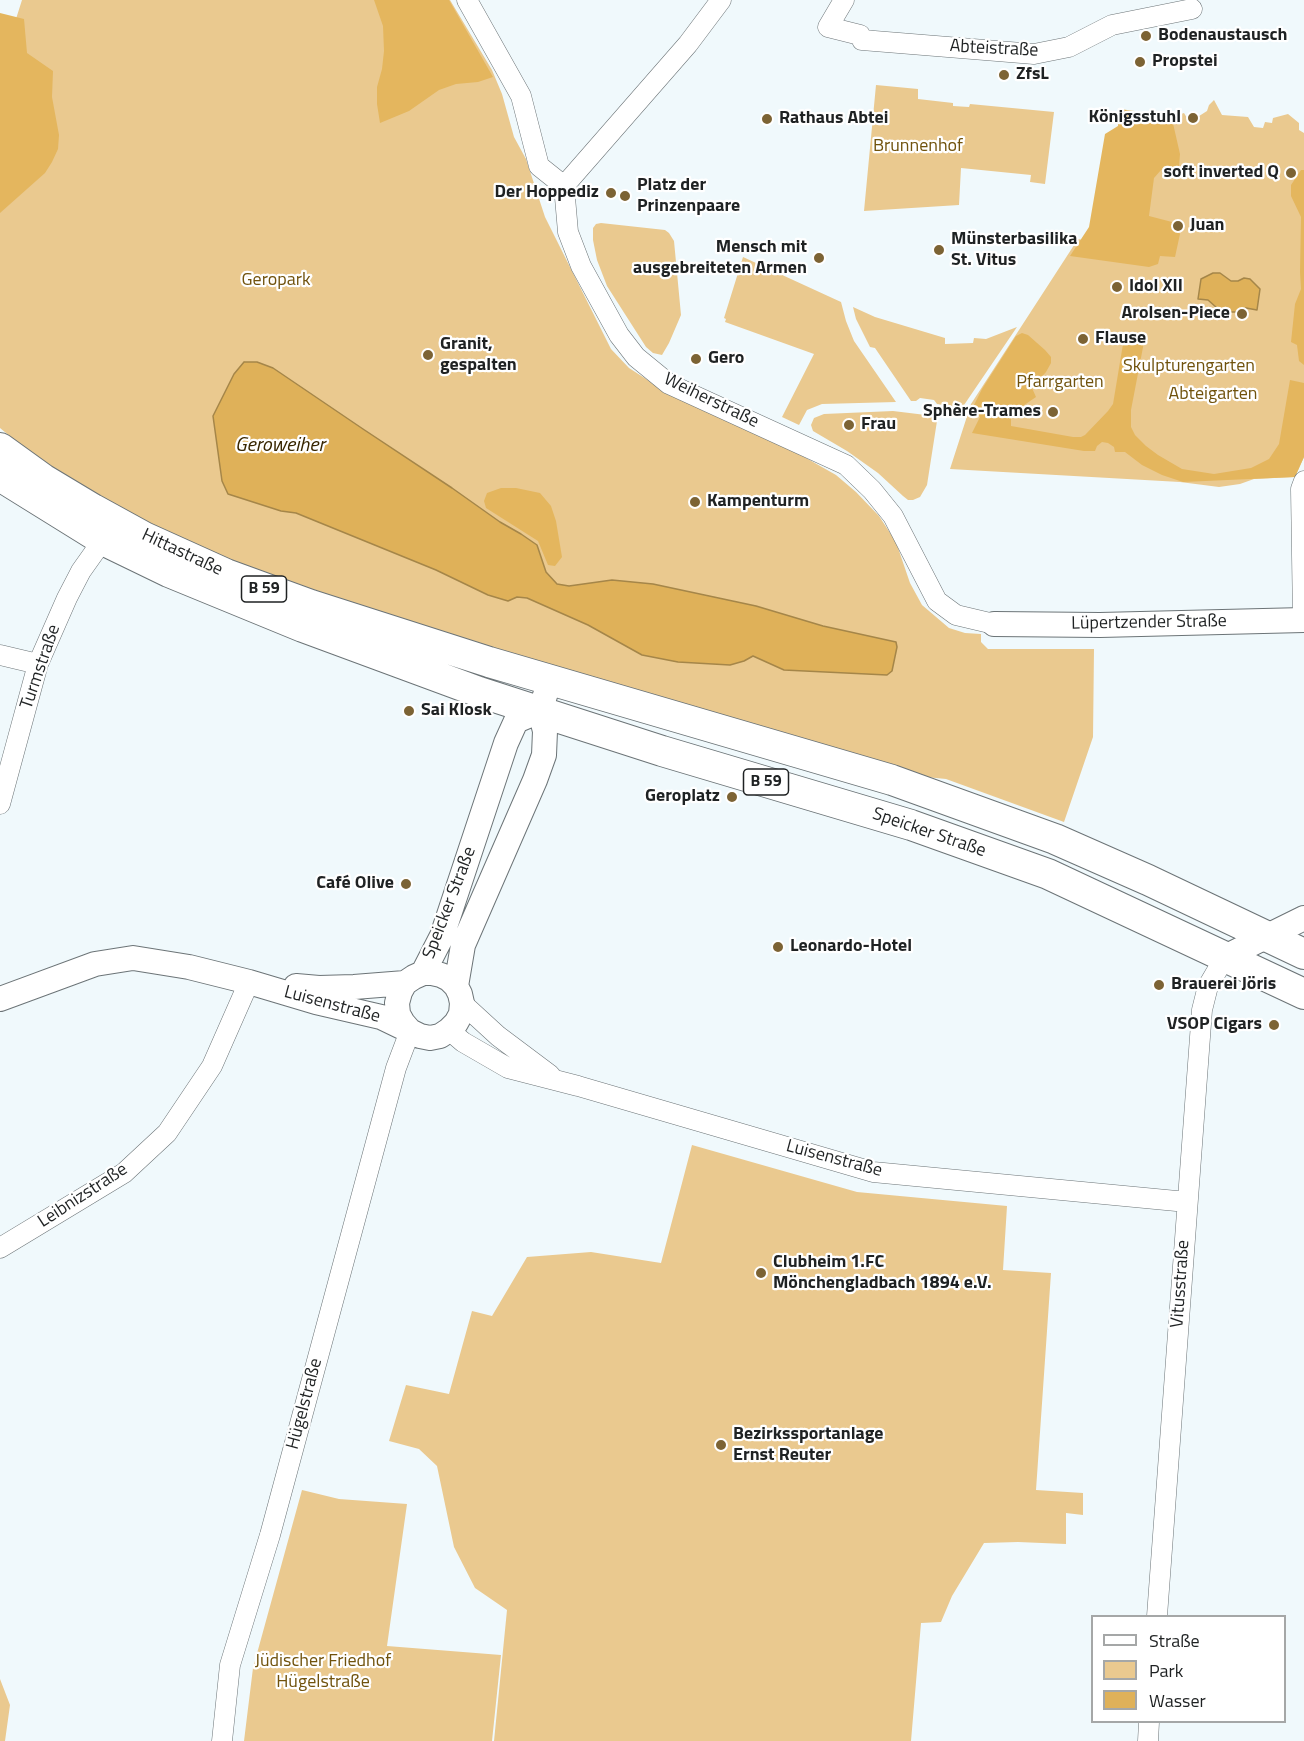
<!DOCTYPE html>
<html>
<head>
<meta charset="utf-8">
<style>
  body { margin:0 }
  #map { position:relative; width:1304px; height:1741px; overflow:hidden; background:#f0f9fc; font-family:"Titillium Web",sans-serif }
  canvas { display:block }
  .legend { position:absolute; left:1091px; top:1615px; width:195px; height:108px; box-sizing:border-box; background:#fff; border:2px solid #a5a7a7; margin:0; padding:8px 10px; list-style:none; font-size:18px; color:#1f2223 }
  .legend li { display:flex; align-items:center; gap:12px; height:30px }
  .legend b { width:30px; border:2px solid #a5a7a7 }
</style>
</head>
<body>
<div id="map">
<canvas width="1304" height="1741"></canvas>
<ul class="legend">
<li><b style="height:8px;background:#fff"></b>Straße</li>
<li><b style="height:16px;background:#eac98f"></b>Park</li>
<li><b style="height:16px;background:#dfb159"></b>Wasser</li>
</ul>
</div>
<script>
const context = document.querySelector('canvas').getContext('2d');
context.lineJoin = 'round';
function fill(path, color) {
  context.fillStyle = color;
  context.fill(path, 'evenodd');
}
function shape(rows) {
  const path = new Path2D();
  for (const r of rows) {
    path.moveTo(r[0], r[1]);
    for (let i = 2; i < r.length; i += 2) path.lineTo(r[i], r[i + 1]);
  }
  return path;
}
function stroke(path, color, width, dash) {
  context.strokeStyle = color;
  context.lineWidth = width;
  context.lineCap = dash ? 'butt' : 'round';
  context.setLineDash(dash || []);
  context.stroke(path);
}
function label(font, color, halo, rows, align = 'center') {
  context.font = font + ' "Titillium Web",sans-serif';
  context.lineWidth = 4.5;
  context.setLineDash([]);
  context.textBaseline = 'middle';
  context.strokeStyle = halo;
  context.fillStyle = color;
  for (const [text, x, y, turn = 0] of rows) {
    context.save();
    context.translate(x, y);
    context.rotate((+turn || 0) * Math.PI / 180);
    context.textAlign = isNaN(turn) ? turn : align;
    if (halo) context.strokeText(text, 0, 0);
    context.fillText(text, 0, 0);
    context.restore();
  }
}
const green = shape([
  [22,0,450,0,492,70,502,94,514,137,526,159,545,217,611,349,629,368,657,386,799,454,836,475,856,492,879,516,896,542,910,583,922,605,949,628,965,633,981,634,981,642,988,649,1094,649,1093,737,1064,822,946,779,916,776,369,611,187,544,52,471,0,428,0,194,15,22],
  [876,85,918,89,918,99,953,103,953,106,969,107,970,104,1054,112,1045,184,1030,182,1031,175,961,168,959,205,864,211],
  [1214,100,1222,115,1248,117,1254,127,1263,128,1265,122,1272,123,1273,118,1288,114,1299,123,1299,130,1304,133,1304,457,1295,477,1254,479,1240,484,1219,487,1180,482,950,469,971,404,1078,239,1087,241,1145,228,1163,120,1184,113,1187,118,1196,118,1207,111,1209,105],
  [601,223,665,230,669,233,674,241,681,315,669,343,662,355,653,353,646,347,607,286,597,260,593,240,593,228,596,224],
  [743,257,841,302,846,321,854,341,896,402,822,404,807,410,799,425,782,417,814,354,725,322,726,319,724,318],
  [853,307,875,317,945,338,945,344,973,343,974,338,986,339,1017,327,962,408,937,404,934,400,920,398,916,401,911,401,875,348,870,347,856,319],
  [893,411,934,416,937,421,927,485,920,497,913,500,908,500,903,496,878,473,847,451,813,431,811,425,814,418,824,414],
  [692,1145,857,1192,1007,1206,1003,1270,1051,1273,1036,1490,1083,1493,1083,1515,1066,1513,1066,1544,1018,1542,984,1543,952,1596,941,1622,921,1623,911,1741,494,1741,507,1610,475,1588,454,1547,437,1466,419,1449,389,1441,406,1385,449,1394,472,1311,492,1316,527,1257,591,1252,661,1263],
  [302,1490,339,1499,407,1504,387,1646,501,1655,492,1741,244,1741,253,1668],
  [0,1679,10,1705,5,1741,0,1741]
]);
const forest = shape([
  [374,0,449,0,493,77,478,82,456,84,439,90,409,111,380,123,377,104,377,87,382,69,384,51,383,26],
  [0,13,24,19,27,53,53,71,52,97,59,135,58,149,52,162,45,173,0,213],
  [1120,109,1163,115,1172,119,1180,154,1179,167,1170,167,1161,170,1154,178,1149,216,1172,222,1180,234,1175,257,1160,256,1158,264,1149,267,1070,256,1089,227,1105,134,1118,126],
  [1301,170,1304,170,1304,365,1299,361,1297,345,1291,342,1295,304,1301,289,1300,272,1301,217,1291,196,1291,185],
  [1022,333,1028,335,1045,350,1051,357,1051,363,1046,372,1032,388,1036,397,1011,414,1011,426,1073,437,1081,437,1085,435,1108,411,1113,404,1124,338,1133,338,1144,342,1131,410,1131,427,1135,435,1146,446,1158,455,1182,469,1214,474,1251,468,1269,459,1279,444,1290,380,1304,383,1304,457,1295,477,1183,482,1162,475,1142,465,1125,452,1115,452,1114,447,1108,443,1102,442,1097,446,1095,451,1084,451,972,433,980,417,973,412,974,405,982,389,1016,336],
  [501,488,516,488,540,493,551,506,556,521,562,557,555,566,548,565,538,541,486,508,484,501,487,493]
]);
const water = shape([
  [1213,273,1220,273,1231,281,1238,281,1244,278,1250,279,1260,289,1257,310,1246,308,1235,312,1226,312,1217,308,1208,300,1198,299,1201,279,1213,273],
  [244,362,257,362,273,368,363,429,452,488,500,522,521,534,537,545,546,572,557,584,569,586,612,580,653,584,756,606,823,626,896,642,897,647,892,671,887,675,784,670,753,656,744,661,730,665,678,662,642,655,588,625,527,598,517,597,508,601,488,595,436,570,296,513,281,511,228,494,222,481,213,416,234,374,244,362]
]);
const minor = shape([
  [467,0,521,96,539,166,564,186],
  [721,0,688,44,564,186,568,232,581,266,619,335,636,357,669,384,846,465,872,490,893,516,937,601,956,615,994,624],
  [844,0,828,27,860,35,862,40,1034,54,1069,47,1112,25,1192,9],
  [1303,620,1301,489,1304,481],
  [0,655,38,664],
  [0,804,38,664,67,598,81,571,103,540],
  [462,1003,498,1036,550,1075],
  [449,1030,463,1042,508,1068,578,1086,873,1172,1187,1202],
  [0,1248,124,1173,167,1133,212,1066,249,982],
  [1157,1616,1202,1010,1208,986,1225,957],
  [222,1741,230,1665,270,1535,396,1068,410,1031],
  [1148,1741,1149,1722]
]);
const tertiary = shape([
  [994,624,1100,625,1304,620],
  [1225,957,1304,918],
  [423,973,442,936,506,743,516,721,540,711],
  [296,986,319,988,354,987,405,983],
  [456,986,463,945,535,780,544,755,545,731,540,711,550,680],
  [0,999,95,964,133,958,189,967,249,982,316,1002,381,1017,410,1031,420,1036,430,1038,440,1036,449,1030,456,1023,461,1014,462,1003,460,994,456,986,449,979,441,975,432,973,423,973,414,977,405,983,400,992,397,1003,398,1014,403,1023,410,1031]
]);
const primary = shape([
  [0,448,43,479,93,509,144,537,226,574,311,605,489,662,892,780,1055,839,1148,880,1304,954],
  [0,476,103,540,169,572,303,627,479,692,662,751,911,825,1048,874,1304,994]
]);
const markers = [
  [1146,36,6,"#7c6334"],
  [1140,62,6,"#7c6334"],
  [1004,75,6,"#7c6334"],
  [1193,118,6,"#7c6334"],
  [767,119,6,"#7c6334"],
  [1291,173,6,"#7c6334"],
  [611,193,6,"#7c6334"],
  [625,196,6,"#7c6334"],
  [1178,226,6,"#7c6334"],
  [939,250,6,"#7c6334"],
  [819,258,6,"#7c6334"],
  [1117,287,6,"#7c6334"],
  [1242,314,6,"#7c6334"],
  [1083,339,6,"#7c6334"],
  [428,355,6,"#7c6334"],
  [696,359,6,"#7c6334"],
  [1053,412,6,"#7c6334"],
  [849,425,6,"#7c6334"],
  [695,502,6,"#7c6334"],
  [409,711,6,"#7c6334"],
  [732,797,6,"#7c6334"],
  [406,884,6,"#7c6334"],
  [778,947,6,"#7c6334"],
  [1159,985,6,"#7c6334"],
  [1274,1025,6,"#7c6334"],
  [761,1273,6,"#7c6334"],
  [721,1445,6,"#7c6334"]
];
const shields = [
  [264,589,45],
  [766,782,45]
];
const shieldNames = [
  ["B 59",264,589],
  ["B 59",766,782]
];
const poiNames = [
  ["Bodenaustausch",1158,36],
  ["Propstei",1152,62],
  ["ZfsL",1016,75],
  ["Königsstuhl",1181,118,"right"],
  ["Rathaus Abtei",779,119],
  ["soft inverted Q",1279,173,"right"],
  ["Platz der",637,186],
  ["Prinzenpaare",637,207],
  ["Der Hoppediz",599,193,"right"],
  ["Juan",1190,226],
  ["Münsterbasilika",951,240],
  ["St. Vitus",951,261],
  ["Mensch mit",807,248,"right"],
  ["ausgebreiteten Armen",807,269,"right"],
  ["Idol XII",1129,287],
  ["Arolsen-Piece",1230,314,"right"],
  ["Flause",1095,339],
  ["Granit,",440,345],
  ["gespalten",440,366],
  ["Gero",708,359],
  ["Sphère-Trames",1041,412,"right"],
  ["Frau",861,425],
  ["Kampenturm",707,502],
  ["Sai KIosk",421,711],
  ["Geroplatz",720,797,"right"],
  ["Café Olive",394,884,"right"],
  ["Leonardo-Hotel",790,947],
  ["Brauerei Jöris",1171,985],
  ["VSOP Cigars",1262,1025,"right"],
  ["Clubheim 1.FC",773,1263],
  ["Mönchengladbach 1894 e.V.",773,1284],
  ["Bezirkssportanlage",733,1435],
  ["Ernst Reuter",733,1456]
];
const streetNames = [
  ["Abteistraße",994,49,3],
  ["Weiherstraße",711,401,26],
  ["Hittastraße",182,553,25],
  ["Lüpertzender Straße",1149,623,-1],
  ["Turmstraße",41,667,-71],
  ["Speicker Straße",929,833,19],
  ["Speicker Straße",450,903,-69],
  ["Luisenstraße",332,1005,15],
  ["Luisenstraße",834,1159,15],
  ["Leibnizstraße",83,1196,-33],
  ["Vitusstraße",1181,1284,-86],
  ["Hügelstraße",305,1404,-75]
];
const parkNames = [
  ["Brunnenhof",918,147],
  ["Geropark",276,281],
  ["Skulpturengarten",1189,367],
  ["Pfarrgarten",1060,383],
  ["Abteigarten",1213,395],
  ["Jüdischer Friedhof",323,1662],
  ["Hügelstraße",323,1683]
];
const waterNames = [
  ["Geroweiher",280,446]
];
fill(green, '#eac98f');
fill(forest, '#e4b65e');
fill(water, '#dfb159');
stroke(water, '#a58649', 1.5);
stroke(minor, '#6c7477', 21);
stroke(tertiary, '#6c7477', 26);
stroke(primary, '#6c7477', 32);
stroke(minor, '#fff', 20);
stroke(tertiary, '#fff', 24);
stroke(primary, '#fff', 30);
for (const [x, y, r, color] of markers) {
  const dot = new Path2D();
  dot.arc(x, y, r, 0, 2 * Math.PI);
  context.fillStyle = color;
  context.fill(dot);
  stroke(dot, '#fff', 2);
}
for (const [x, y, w] of shields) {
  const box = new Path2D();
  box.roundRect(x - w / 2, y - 13, w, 26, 4.5);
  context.fillStyle = '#fff';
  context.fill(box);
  stroke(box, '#1f2223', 1.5);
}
label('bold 16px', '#1f2223', null, shieldNames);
label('bold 18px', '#1f2223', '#fff', poiNames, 'left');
label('18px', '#1f2223', '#fff', streetNames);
label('18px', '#70520c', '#fff', parkNames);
label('italic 20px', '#382600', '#fff', waterNames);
</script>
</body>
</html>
